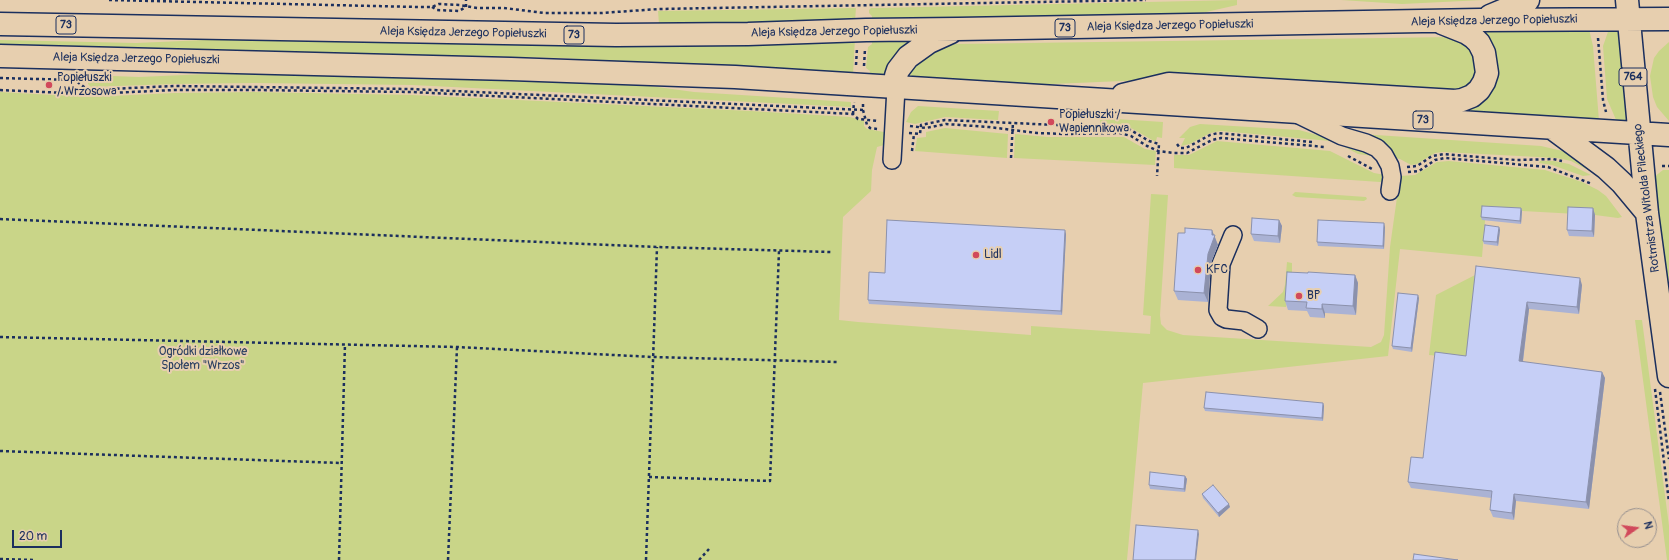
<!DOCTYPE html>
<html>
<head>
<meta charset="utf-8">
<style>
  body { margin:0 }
  #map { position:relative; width:1669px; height:560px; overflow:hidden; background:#e7cfaf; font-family:Pangolin,sans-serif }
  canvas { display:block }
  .north { position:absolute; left:1617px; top:508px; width:40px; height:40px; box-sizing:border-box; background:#e7cfaf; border:1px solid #958f8f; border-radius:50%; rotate:76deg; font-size:11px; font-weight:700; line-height:16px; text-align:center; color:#1b2f5e }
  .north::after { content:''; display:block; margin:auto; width:14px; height:18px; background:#d1495b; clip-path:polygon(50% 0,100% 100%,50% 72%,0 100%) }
  .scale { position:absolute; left:12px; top:530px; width:50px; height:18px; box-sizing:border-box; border:2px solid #1b2f5e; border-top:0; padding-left:5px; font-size:12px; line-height:14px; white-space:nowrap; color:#1b2f5e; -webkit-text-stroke:3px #e7cfaf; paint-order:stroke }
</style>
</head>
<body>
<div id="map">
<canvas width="1669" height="560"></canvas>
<div class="north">N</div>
<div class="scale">20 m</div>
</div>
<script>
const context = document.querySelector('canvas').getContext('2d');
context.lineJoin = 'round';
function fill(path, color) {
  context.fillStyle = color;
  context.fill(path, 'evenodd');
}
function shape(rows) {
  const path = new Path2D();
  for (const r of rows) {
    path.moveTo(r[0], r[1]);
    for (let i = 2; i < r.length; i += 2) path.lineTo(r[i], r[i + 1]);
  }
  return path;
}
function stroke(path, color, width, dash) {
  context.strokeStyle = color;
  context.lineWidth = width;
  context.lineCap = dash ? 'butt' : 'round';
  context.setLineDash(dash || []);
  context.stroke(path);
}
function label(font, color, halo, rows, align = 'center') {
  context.font = font + ' Pangolin,sans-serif';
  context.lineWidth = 4;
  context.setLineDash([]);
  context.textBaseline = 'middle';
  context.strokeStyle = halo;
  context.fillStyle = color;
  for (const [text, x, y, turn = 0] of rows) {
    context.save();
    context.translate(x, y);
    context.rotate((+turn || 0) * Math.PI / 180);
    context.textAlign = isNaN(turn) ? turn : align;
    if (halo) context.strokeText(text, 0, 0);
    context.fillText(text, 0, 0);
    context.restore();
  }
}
const green = shape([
  [1237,0,1237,5,1193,15,872,21,872,16,869,13,869,10,871,8,877,8],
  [1341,0,1483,0,1402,4],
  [856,8,855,21,659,24,658,11],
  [1589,29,1593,46,1599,121,1167,91,1478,101,1476,30],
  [1609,29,1618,29,1620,31,1627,120,1625,122,1617,122,1607,99,1603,46],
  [1453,37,1468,43,1479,68,1467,91,1168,79,1007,86,905,78,907,69,943,46,954,44],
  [855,38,853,75,562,58,0,46,0,40,136,43,228,39,562,45,829,41],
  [872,38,915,38,888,77,869,76,870,71,866,68,868,47,872,44],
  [1669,42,1669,121,1657,107,1653,97,1650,76,1654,58,1659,51],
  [252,72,628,83,694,92,851,102,851,107,412,85,254,83,174,84,91,87,88,84,88,75,139,77],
  [0,92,89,97,174,93,254,92,412,95,751,111,850,117,864,121,864,126,867,129,884,132,884,145,877,147,872,170,871,191,843,217,839,320,858,322,1031,335,1031,326,1150,334,1151,316,1143,315,1151,194,1168,195,1160,315,1161,324,1167,330,1183,335,1371,347,1381,342,1384,335,1390,247,1400,176,1415,175,1437,162,1449,161,1545,170,1582,182,1598,190,1606,196,1622,217,1618,218,1595,215,1486,209,1482,257,1400,249,1388,356,1143,383,1127,560,0,560],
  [918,106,999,111,998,120,945,117,915,124,906,122,911,112],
  [1100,118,1163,122,1162,138,1157,137,1156,141,1154,141,1131,128,1121,126,1108,127,1100,124],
  [1200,124,1299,130,1361,147,1373,156,1358,154,1341,145,1330,141,1221,131,1210,133,1190,144,1181,146,1185,138,1179,138,1190,127],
  [945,128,1008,134,1007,158,915,151,917,138,926,137,926,132],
  [1015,134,1048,137,1124,137,1145,149,1156,151,1155,165,1014,158],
  [1361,134,1541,146,1567,152,1597,167,1592,172,1571,161,1557,158,1443,152,1435,153,1417,164,1411,165,1400,159,1395,158],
  [1217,141,1330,151,1374,173,1385,175,1384,181,1380,182,1174,168,1174,155,1189,155],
  [1540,161,1554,161,1569,164,1591,175,1583,176,1552,165,1539,163],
  [1663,170,1669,170,1669,294,1654,177],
  [1295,192,1366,197,1367,199,1364,201,1296,197,1292,195],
  [1287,262,1292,263,1292,279,1288,279,1286,307,1268,306,1283,292,1285,285],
  [1479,273,1469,359,1429,355,1436,295],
  [1635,320,1642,320,1669,526,1669,560,1667,560]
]);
const path = shape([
  [109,0,418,7,432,7,439,4,460,5,477,8,504,8,544,13,601,13,659,9,1146,0],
  [432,7,437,10,459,11,466,7,466,0],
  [1598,38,1603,100,1606,112],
  [856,65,857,48],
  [864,66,865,49],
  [0,78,75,80,88,90,174,86,411,89,863,110],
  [0,90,89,94,174,90,254,90,412,92,853,114,858,119,879,121],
  [863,104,863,110,867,125,870,128,877,129],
  [853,114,854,102],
  [910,126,926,128,946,124,989,127,1037,133,1064,134,1120,133,1131,136,1147,146,1158,151,1174,153,1187,153,1212,140,1221,138,1325,147],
  [909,133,920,134,921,125,945,120,1080,126,1102,129,1129,129,1149,141,1159,144,1157,176],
  [1177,144,1180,148,1186,148,1210,135,1218,133,1312,142],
  [912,151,914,134],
  [1348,156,1374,170],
  [1011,158,1013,122],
  [1662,166,1669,166],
  [1407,167,1417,166,1432,156,1444,154,1516,160,1553,159,1562,161],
  [1408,172,1419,171,1435,160,1445,158,1548,167,1592,184],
  [0,219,657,247,831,252],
  [0,337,457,347,653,357,837,362],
  [1655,389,1669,502],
  [1660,392,1669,459],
  [0,451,341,463],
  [649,477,770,481,779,251],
  [0,559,35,560],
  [339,560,345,344],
  [448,560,457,347],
  [646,560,657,247],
  [699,560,709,549]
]);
const minor = shape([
  [1297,114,1342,136,1366,143,1377,148,1384,155,1390,166,1392,177,1390,191],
  [892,160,896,88],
  [1233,235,1221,264,1218,310,1222,317,1226,319,1244,321,1258,329]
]);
const major = shape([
  [1627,0,1647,213,1669,376],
  [1490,16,1528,0],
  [0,24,616,35,748,34,866,30,958,29,1480,20,1669,19],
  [0,56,511,69,735,77,1669,135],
  [896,88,896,76,898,70,908,57,929,42,951,32],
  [1123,95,1169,84,1455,101,1462,100,1472,96,1479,90,1484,82,1487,73,1484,53,1479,43,1473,37,1467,33,1442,23],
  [1552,128,1606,168,1622,183,1647,213]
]);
const wall = shape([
  [1521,208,1522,211,1521,224,1482,220,1481,217],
  [1593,208,1595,215,1594,237,1569,236,1567,230],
  [1279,220,1282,226,1280,243,1254,241,1251,234],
  [1385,227,1384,249,1318,246,1317,242],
  [1499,227,1500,230,1498,246,1484,244,1483,241],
  [1066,234,1062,315,869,304,868,300,885,273],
  [1214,235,1218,245,1211,263,1208,302,1178,300,1174,291],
  [1476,266,1582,285,1579,314,1529,309,1523,362,1602,372,1605,378,1589,509,1516,501,1514,520,1493,517,1490,510,1491,498,1411,488,1408,482,1423,458,1466,356],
  [1308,273,1355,275,1358,283,1356,315,1325,313,1325,318,1310,317,1307,311,1288,310,1285,301],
  [1419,298,1412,352,1393,349,1392,346],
  [1323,403,1324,406,1323,421,1205,411,1204,408],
  [1185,476,1187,479,1185,492,1150,489,1149,485],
  [1202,494,1230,507,1219,517,1203,498]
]);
const shadedWall = shape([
  [1521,208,1522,211,1521,224,1520,221],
  [1593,208,1595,215,1594,237,1592,231],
  [1279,220,1282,226,1280,243,1278,236],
  [1384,223,1385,227,1384,249,1383,246],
  [1499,227,1500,230,1498,246,1497,242],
  [1065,230,1066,234,1062,315,1061,311],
  [1212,230,1218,245,1211,263,1208,302,1204,293,1208,254,1212,235],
  [1355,275,1358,283,1356,315,1353,306],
  [1580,278,1582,285,1579,314,1577,307],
  [1418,295,1419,298,1412,352,1411,348],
  [1527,302,1529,309,1522,368,1519,361],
  [1322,304,1325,313,1325,318,1322,309],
  [1602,372,1605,378,1589,509,1586,502],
  [1323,403,1324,406,1323,421,1322,418],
  [1185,476,1187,479,1185,492,1184,489],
  [1514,494,1516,501,1514,520,1512,513],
  [1229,504,1230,507,1219,517,1218,513],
  [1198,530,1199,534,1196,560,1195,560]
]);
const building = shape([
  [1482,206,1521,208,1520,221,1481,217,1482,206],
  [1568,207,1593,208,1592,231,1567,230,1568,207],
  [1252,218,1279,220,1278,236,1251,234,1252,218],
  [887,220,1065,230,1061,311,868,300,869,272,885,273,887,220],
  [1318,220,1384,223,1383,246,1317,242,1318,220],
  [1485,225,1499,227,1497,242,1483,241,1485,225],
  [1185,228,1212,230,1212,235,1215,235,1208,254,1204,293,1174,291,1178,233,1185,233,1185,228],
  [1476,266,1580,278,1577,307,1527,302,1519,361,1602,372,1586,502,1514,494,1512,513,1490,510,1492,491,1408,482,1411,457,1423,458,1435,352,1466,356,1476,266],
  [1287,272,1308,273,1308,272,1355,275,1353,306,1322,304,1322,309,1306,308,1307,302,1285,301,1287,272],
  [1398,293,1418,295,1411,348,1392,346,1398,293],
  [1206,392,1323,403,1322,418,1204,408,1206,392],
  [1150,472,1185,476,1184,489,1149,485,1150,472],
  [1213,485,1229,504,1218,513,1202,494,1213,485],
  [1136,525,1198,530,1195,560,1133,560,1136,525],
  [1414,554,1458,560,1413,560,1414,554]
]);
const markers = [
  [49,85,4,"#d1495b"],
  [1051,122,4,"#d1495b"],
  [976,255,4,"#d1495b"],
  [1198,270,4,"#d1495b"],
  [1299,296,4,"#d1495b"]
];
const shields = [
  [66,25,20],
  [1065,28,20],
  [574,35,20],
  [1633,77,28],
  [1423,120,20]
];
const shieldNames = [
  ["73",66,25],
  ["73",1065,28],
  ["73",574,35],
  ["764",1633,77],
  ["73",1423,120]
];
const streetNames = [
  ["Aleja Księdza Jerzego Popiełuszki",1494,21,-1],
  ["Aleja Księdza Jerzego Popiełuszki",1170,26,-1],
  ["Aleja Księdza Jerzego Popiełuszki",834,32,-1],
  ["Aleja Księdza Jerzego Popiełuszki",463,33,1],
  ["Aleja Księdza Jerzego Popiełuszki",136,59,1],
  ["Rotmistrza Witolda Pileckiego",1647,198,-97]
];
const poiNames = [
  ["Popiełuszki",57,78],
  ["/ Wrzosowa",57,92],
  ["Popiełuszki /",1059,115],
  ["Wapiennikowa",1059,129],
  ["Lidl",984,255],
  ["KFC",1206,270],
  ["BP",1307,296]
];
const parkNames = [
  ["Ogródki działkowe",203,352],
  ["Społem \"Wrzos\"",203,366]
];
fill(green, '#c9d588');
stroke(minor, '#1b2f5e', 20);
stroke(major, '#1b2f5e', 25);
stroke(path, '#1b2f5e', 2.5, [3, 3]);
stroke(minor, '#e7cfaf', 17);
stroke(major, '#e7cfaf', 22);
fill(wall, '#aab2d4');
fill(shadedWall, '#8b91ac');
fill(building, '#c6cff6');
stroke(building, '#8b91ac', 1);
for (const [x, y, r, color] of markers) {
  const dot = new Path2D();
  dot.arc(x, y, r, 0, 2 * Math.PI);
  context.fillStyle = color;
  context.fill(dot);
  stroke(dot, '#e7cfaf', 1.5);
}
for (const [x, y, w] of shields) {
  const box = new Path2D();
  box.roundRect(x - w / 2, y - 9, w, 18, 3);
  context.fillStyle = '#e7cfaf';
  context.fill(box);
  stroke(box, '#1b2f5e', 1);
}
label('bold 11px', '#1b2f5e', null, shieldNames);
label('12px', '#1b2f5e', '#e7cfaf', streetNames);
label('12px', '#1b2f5e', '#e7cfaf', poiNames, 'left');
label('12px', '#2c4062', '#e7cfaf', parkNames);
</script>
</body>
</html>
